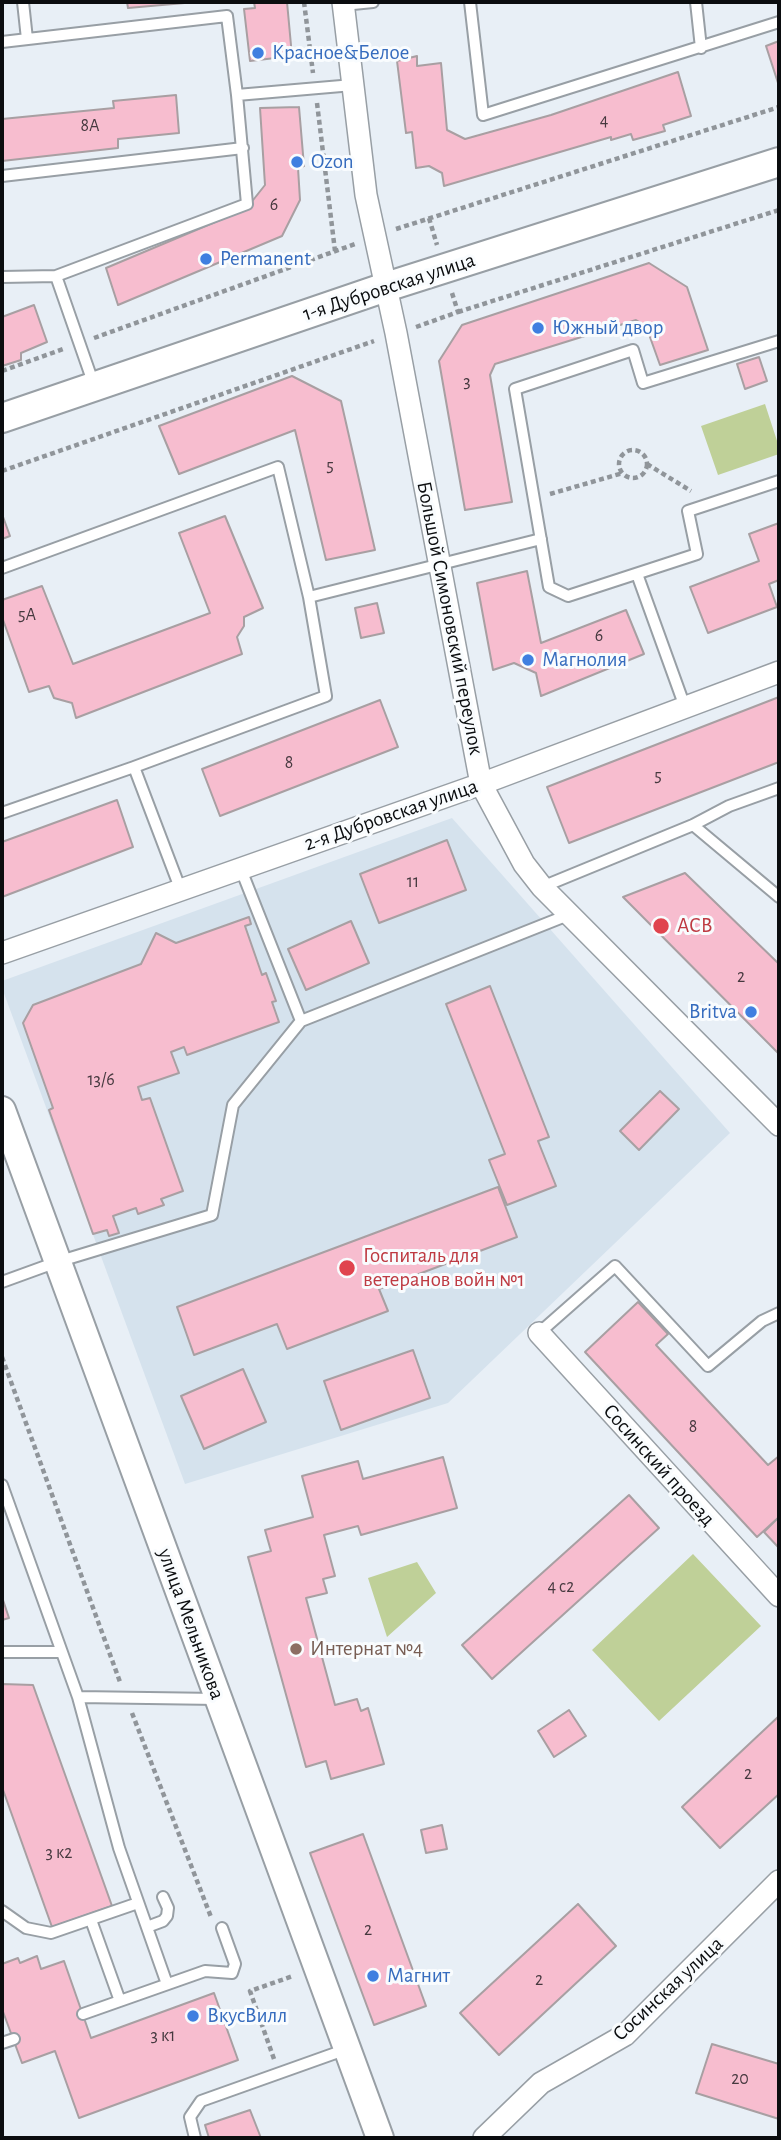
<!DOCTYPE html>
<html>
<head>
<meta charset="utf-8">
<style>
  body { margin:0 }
  #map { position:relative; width:781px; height:2140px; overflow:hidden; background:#e8eff6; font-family:"Alegreya Sans",sans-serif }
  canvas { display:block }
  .frame { position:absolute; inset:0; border:4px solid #0b0d0f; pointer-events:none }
</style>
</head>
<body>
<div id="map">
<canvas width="781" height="2140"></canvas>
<div class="frame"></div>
</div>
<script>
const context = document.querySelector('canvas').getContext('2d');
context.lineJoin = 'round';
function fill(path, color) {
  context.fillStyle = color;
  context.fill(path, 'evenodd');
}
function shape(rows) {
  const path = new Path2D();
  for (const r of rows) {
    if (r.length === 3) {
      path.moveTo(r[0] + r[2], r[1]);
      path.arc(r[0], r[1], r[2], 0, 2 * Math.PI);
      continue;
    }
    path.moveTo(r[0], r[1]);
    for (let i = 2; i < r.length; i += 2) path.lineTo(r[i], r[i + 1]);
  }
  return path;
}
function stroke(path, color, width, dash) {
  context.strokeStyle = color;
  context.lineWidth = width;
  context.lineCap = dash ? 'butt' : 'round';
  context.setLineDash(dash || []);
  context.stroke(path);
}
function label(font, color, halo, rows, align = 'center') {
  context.font = font + ' "Alegreya Sans",sans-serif';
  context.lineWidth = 6;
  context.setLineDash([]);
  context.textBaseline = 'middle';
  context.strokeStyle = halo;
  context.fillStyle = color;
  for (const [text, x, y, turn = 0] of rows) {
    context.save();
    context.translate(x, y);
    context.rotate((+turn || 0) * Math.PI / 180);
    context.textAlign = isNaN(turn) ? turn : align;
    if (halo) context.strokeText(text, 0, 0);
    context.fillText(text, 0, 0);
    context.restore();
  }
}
const built = shape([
  [452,818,730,1133,448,1403,185,1484,2,988,2,981]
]);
const green = shape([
  [765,404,779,447,779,454,718,475,701,426],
  [693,1554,761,1626,659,1721,592,1650],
  [417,1562,436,1593,387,1637,368,1578]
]);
const building = shape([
  [127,2,196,2,128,8,127,2],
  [254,2,287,2,292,56,250,61,244,9,255,8,254,2],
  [779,41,779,86,766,46,779,41],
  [417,56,417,66,441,63,447,130,465,139,551,115,678,72,691,116,663,125,665,131,633,140,631,134,611,140,611,137,444,186,442,173,429,166,416,168,412,132,406,133,397,61,417,56],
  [176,95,179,133,118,139,118,148,2,161,2,119,114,108,113,101,176,95],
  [299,107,304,166,298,168,300,200,282,236,118,305,106,268,246,209,265,185,260,108,299,107],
  [649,263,687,287,708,350,660,365,646,326,636,320,495,364,490,375,512,502,465,510,439,361,462,325,649,263],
  [34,305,47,342,21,353,21,360,2,366,2,317,34,305],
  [759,357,767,381,745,389,737,364,759,357],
  [292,376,341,401,375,550,326,560,295,430,179,474,159,426,292,376],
  [2,514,10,536,2,539,2,514],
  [225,516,263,608,244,617,244,626,237,637,242,654,76,718,72,703,54,698,49,686,29,692,2,617,2,600,42,586,73,664,210,613,179,533,225,516],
  [779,523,779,580,769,584,777,607,708,633,690,587,759,561,749,534,779,523],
  [527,571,541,643,626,610,644,654,541,696,536,673,514,663,493,670,477,583,527,571],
  [377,603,384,633,361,638,355,608,377,603],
  [779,697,779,762,569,843,547,787,779,697],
  [380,700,398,747,220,816,202,769,380,700],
  [117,800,133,847,2,897,2,842,117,800],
  [447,840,466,890,379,923,360,874,447,840],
  [685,873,779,964,779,1054,623,897,685,873],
  [249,917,251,924,245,926,262,975,266,973,276,1001,272,1002,279,1022,187,1055,184,1047,171,1052,179,1073,138,1087,142,1100,150,1098,183,1191,161,1199,164,1205,138,1214,136,1208,113,1216,119,1233,109,1236,107,1230,93,1234,49,1110,53,1108,23,1023,33,1005,141,964,156,933,176,943,249,917],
  [351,921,369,963,306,990,288,949,351,921],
  [490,986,549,1137,538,1141,556,1186,507,1205,489,1160,505,1154,446,1004,490,986],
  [660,1091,679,1109,639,1150,620,1131,660,1091],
  [498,1187,517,1237,379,1289,388,1311,287,1349,277,1324,194,1355,177,1307,498,1187],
  [638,1302,668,1334,656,1345,768,1465,779,1456,779,1517,757,1537,585,1352,638,1302],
  [413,1350,430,1398,341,1430,324,1381,413,1350],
  [243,1369,266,1422,204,1449,181,1396,243,1369],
  [443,1457,457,1508,361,1535,358,1526,324,1535,335,1576,323,1579,327,1593,306,1598,335,1705,357,1699,361,1711,368,1708,384,1764,331,1779,326,1761,306,1767,248,1557,271,1551,265,1530,313,1517,302,1476,358,1461,363,1479,443,1457],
  [629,1495,659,1528,492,1679,462,1645,629,1495],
  [779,1517,779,1548,764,1532,779,1517],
  [2,1597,9,1618,2,1620,2,1597],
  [2,1684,33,1685,112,1906,52,1927,2,1787,2,1684],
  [569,1710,586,1736,554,1757,538,1731,569,1710],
  [779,1716,779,1794,720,1848,682,1807,779,1716],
  [442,1825,447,1849,426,1853,421,1830,442,1825],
  [363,1834,426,2006,374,2025,310,1853,363,1834],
  [578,1904,616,1946,499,2055,460,2013,578,1904],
  [37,1956,41,1969,64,1961,91,2038,214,1993,238,2060,79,2118,55,2051,22,2063,2,2009,2,1964,18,1958,20,1963,37,1956],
  [712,2044,779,2064,779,2119,696,2093,712,2044],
  [250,2110,261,2138,209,2138,205,2125,250,2110]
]);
const path = shape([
  [304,2,313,73],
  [317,103,335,251],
  [429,218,437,245],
  [396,229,779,107],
  [458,312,779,210],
  [416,327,458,312,452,293],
  [94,338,355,244],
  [2,371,66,348],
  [633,464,14],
  [647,464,691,491],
  [2,471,374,341],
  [550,494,623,473],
  [2,1357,120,1682],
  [132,1713,211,1917],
  [274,2059,250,1991,293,1976]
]);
const service = shape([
  [23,2,27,39],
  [470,2,483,115,779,22],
  [696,2,701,48],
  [343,5,373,2],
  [2,42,227,16,237,95],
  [2,176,243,148],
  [2,277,56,276],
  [779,341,643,383,633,350,515,389,549,587,568,596,697,554,688,511,779,481],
  [94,385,56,276,247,204,237,95,353,85],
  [2,568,278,467,309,597,541,539],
  [637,574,685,707],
  [134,767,326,696,309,597],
  [2,813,134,767,180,888],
  [693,825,779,897],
  [240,867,301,1021],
  [542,887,693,825,729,806,779,788],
  [2,1282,57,1262,212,1215,233,1105,301,1021,568,915],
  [539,1333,615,1266,708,1366,762,1321,779,1313],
  [2,1485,78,1697,119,1848,167,1984],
  [2,1652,61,1652],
  [78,1697,218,1699],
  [2,1911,26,1928,51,1933,138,1903],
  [91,1920,120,2001],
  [147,1927,163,1921,167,1916,168,1908,163,1897],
  [83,2014,205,1971,232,1973,235,1964,222,1928],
  [2,2043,14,2039],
  [195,2138,190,2117,201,2101,347,2049]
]);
const minor = shape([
  [343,2,366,195,396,333,481,784,524,864,542,887,779,1125],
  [2,953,481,784,779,672],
  [539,1333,779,1596],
  [484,2138,541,2083,625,2035,779,1881]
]);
const tertiary = shape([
  [2,1110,380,2138]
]);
const secondary = shape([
  [2,418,386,287,779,162]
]);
const markers = [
  [258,53,7,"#3f7fe0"],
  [297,162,7,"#3f7fe0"],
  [206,259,7,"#3f7fe0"],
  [538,328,7,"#3f7fe0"],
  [528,660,7,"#3f7fe0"],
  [661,926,9,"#e0444e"],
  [751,1012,7,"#3f7fe0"],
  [347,1268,9,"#e0444e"],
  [296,1649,7,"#8d6e63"],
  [373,1976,7,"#3f7fe0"],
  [193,2016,7,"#3f7fe0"]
];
const numberNames = [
  ["4",604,121],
  ["8А",90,126],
  ["6",274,205],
  ["3",467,382],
  ["5",330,466],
  ["5А",27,615],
  ["6",599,636],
  ["8",289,763],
  ["5",658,776],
  ["11",413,882],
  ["2",741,977],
  ["13/6",101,1080],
  ["8",693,1427],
  ["4 с2",561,1587],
  ["2",748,1774],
  ["3 к2",59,1853],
  ["2",368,1930],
  ["2",539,1980],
  ["3 к1",163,2036],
  ["20",740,2079]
];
const shopNames = [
  ["Красное&Белое",272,53],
  ["Ozon",311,162],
  ["Permanent",220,259],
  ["Южный двор",552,328],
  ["Магнолия",542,660],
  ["Britva",737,1012,"right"],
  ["Магнит",387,1976],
  ["ВкусВилл",207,2016]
];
const streetNames = [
  ["1-я Дубровская улица",389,287,-18],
  ["Большой Симоновский переулок",450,618,79],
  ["2-я Дубровская улица",391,815,-19],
  ["Сосинский проезд",659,1465,48],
  ["улица Мельникова",191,1624,70],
  ["Сосинская улица",668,1989,-43]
];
const healthNames = [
  ["АСВ",677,926],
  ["Госпиталь для",363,1256],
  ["ветеранов войн №1",363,1280]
];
const educationNames = [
  ["Интернат №4",310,1649]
];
fill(built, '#d5e2ed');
fill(green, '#bfd098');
fill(building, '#f7bdcf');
stroke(building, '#a89fa2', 2);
stroke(service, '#989fa5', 14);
stroke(minor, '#989fa5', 24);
stroke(tertiary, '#989fa5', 30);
stroke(secondary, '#989fa5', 32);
stroke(path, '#90959a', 4.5, [5, 3.5]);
stroke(service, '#fff', 10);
stroke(minor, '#fff', 21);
stroke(tertiary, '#fff', 26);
stroke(secondary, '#fff', 28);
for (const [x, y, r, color] of markers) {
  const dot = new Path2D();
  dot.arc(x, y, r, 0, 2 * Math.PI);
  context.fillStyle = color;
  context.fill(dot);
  stroke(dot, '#f9fcfe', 2.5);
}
label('18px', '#46393f', null, numberNames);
label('21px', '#366cbe', '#f9fcfe', shopNames, 'left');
label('21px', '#0b0d0f', '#f9fcfe', streetNames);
label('21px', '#be3a42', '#f9fcfe', healthNames, 'left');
label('21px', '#785e54', '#f9fcfe', educationNames, 'left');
</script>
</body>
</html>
